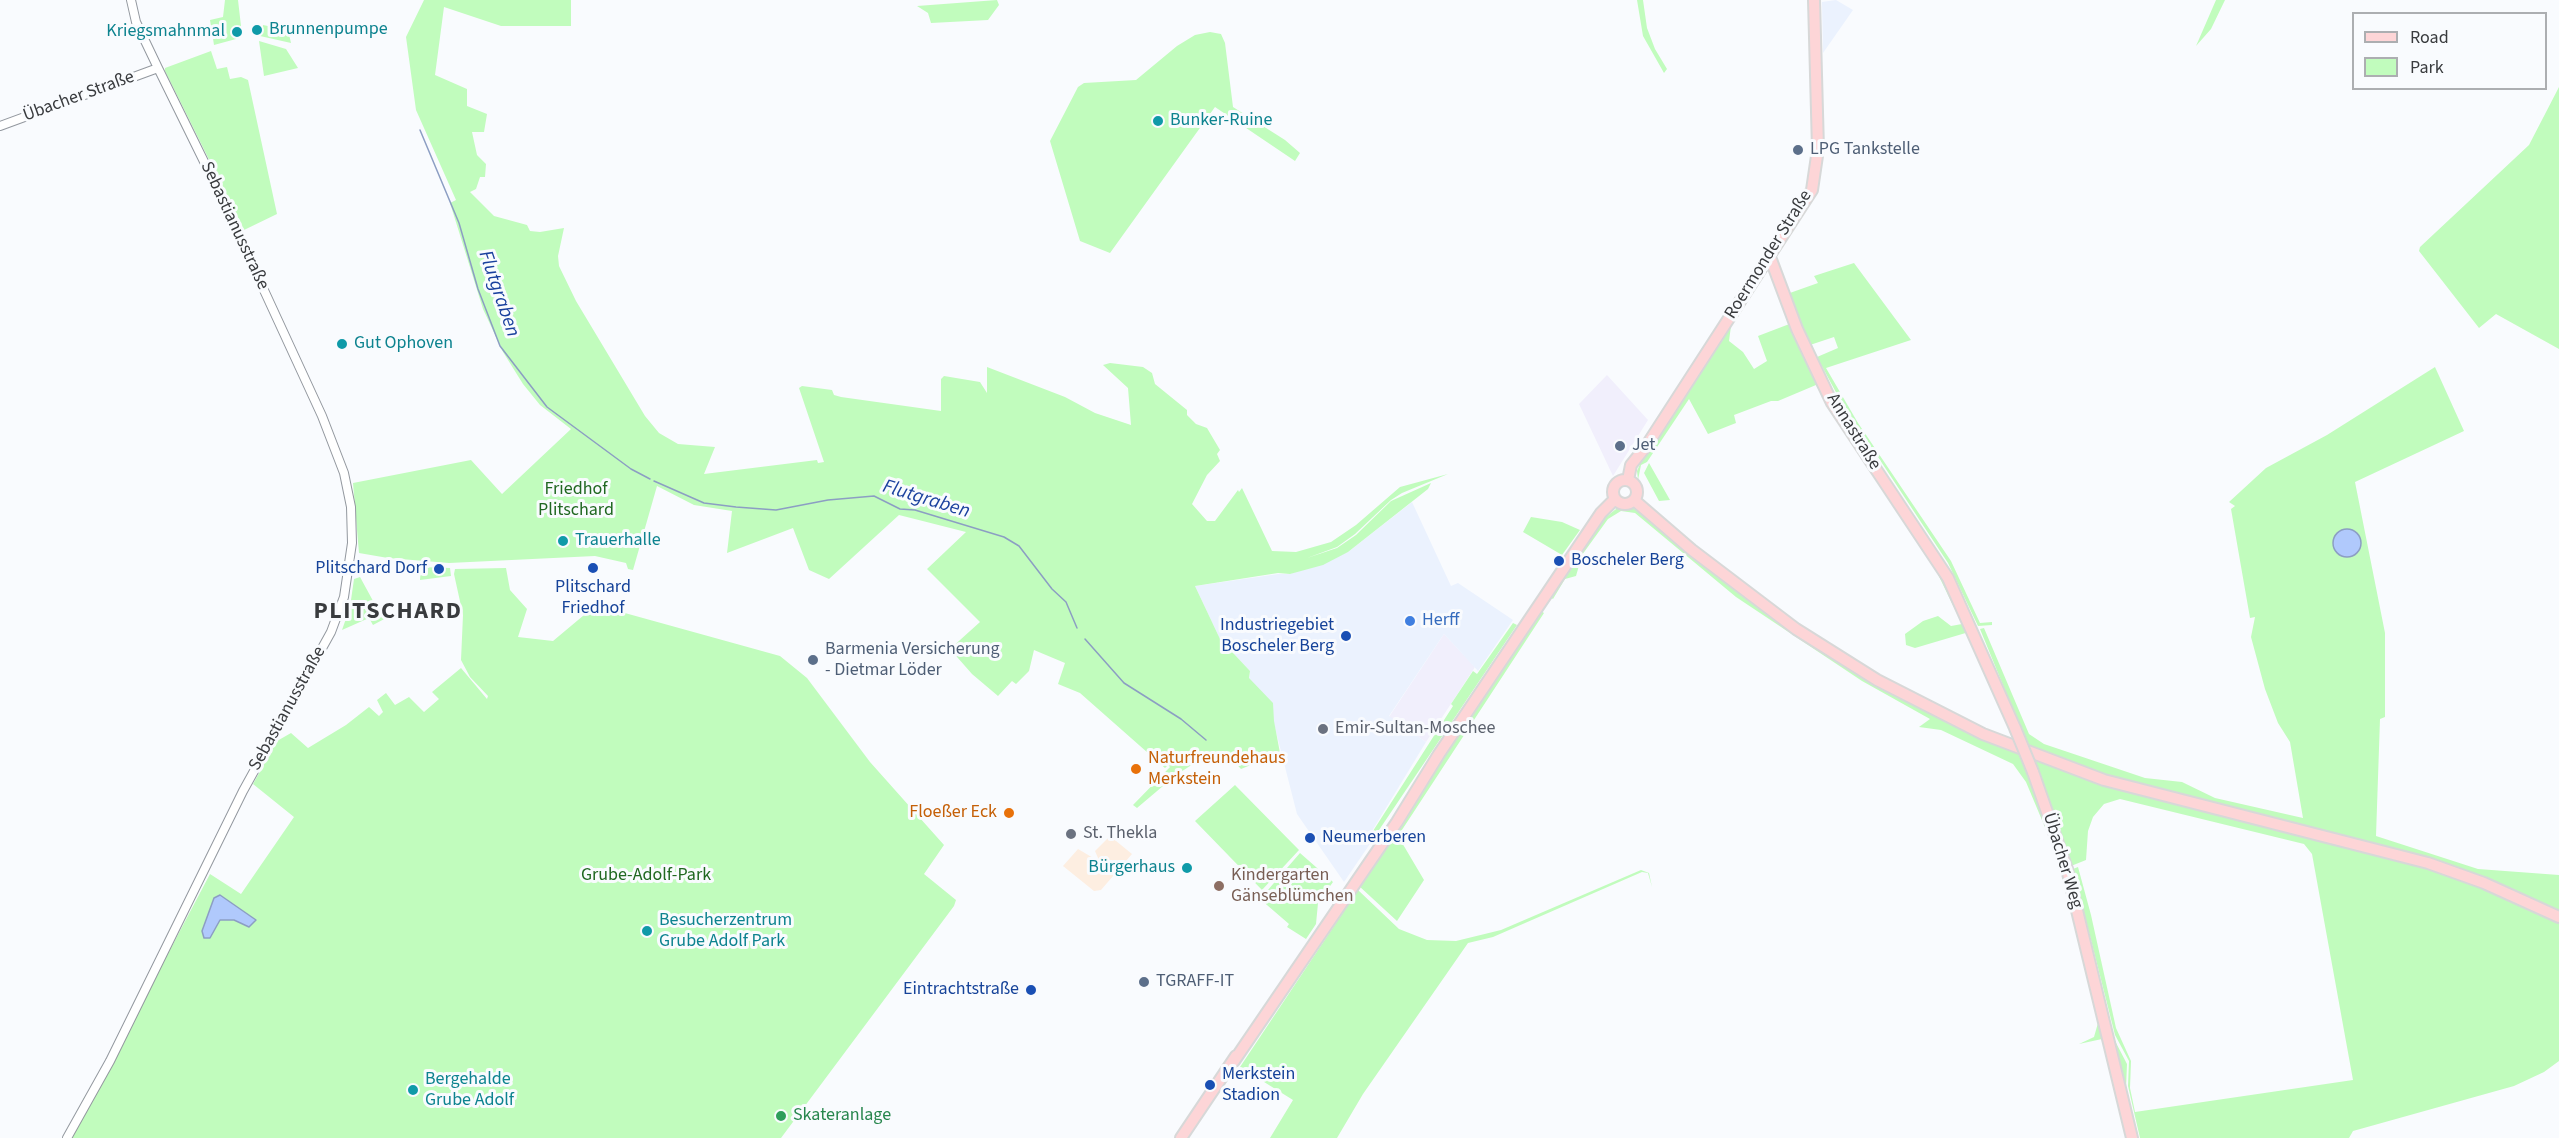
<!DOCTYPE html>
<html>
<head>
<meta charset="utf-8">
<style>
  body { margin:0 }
  #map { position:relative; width:2559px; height:1138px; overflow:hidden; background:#f9fbfe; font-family:"Source Sans 3",sans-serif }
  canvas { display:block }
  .legend { position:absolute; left:2352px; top:12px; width:195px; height:78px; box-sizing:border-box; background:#f9fbfe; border:2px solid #acaeb1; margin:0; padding:8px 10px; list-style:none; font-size:18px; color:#393b3e }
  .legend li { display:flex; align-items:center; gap:12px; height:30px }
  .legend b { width:30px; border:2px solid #acaeb1 }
</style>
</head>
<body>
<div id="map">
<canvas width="2559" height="1138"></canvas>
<ul class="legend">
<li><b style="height:8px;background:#fdd5d7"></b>Road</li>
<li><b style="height:16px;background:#c1fcbd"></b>Park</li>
</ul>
</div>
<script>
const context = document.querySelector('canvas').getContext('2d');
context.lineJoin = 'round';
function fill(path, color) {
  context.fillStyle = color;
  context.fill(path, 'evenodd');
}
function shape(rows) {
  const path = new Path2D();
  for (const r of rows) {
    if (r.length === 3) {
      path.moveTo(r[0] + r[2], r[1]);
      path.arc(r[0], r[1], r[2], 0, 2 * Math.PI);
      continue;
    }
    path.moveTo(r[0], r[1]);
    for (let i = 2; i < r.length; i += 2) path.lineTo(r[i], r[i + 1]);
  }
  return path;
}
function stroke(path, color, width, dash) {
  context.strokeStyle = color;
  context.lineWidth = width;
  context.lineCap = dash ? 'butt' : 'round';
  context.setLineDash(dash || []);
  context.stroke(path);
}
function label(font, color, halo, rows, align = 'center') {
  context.font = font + ' "Source Sans 3",sans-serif';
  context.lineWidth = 6;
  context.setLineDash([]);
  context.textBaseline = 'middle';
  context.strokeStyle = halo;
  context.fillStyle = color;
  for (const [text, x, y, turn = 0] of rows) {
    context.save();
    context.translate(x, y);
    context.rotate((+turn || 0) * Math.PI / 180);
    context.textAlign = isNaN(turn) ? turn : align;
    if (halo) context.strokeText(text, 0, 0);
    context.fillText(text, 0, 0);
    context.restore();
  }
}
const commercial = shape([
  [1607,375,1648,420,1613,476,1579,404],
  [1444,634,1475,667,1426,742,1389,717]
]);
const built = shape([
  [1836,0,1853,10,1823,53,1822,2],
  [1412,502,1451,586,1458,583,1513,620,1478,671,1444,634,1389,716,1426,742,1372,831,1376,835,1344,882,1297,814,1273,720,1249,680,1250,671,1220,639,1195,586,1278,574,1290,574,1348,552]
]);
const education = shape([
  [1110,836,1132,854,1101,890,1094,891,1063,866,1078,849,1095,859,1098,858,1095,851]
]);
const green = shape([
  [225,0,238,0,241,26,235,31,236,39,214,45,210,20,223,17],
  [424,0,571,0,571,26,501,26,444,7,435,75,467,89,467,106,487,114,484,132,472,132,477,155,486,164,485,177,480,177,476,189,470,192,494,216,527,225,530,231,540,232,564,228,558,256,559,266,576,301,645,416,659,433,678,444,715,447,704,474,817,460,818,463,824,462,799,388,802,386,832,390,834,395,841,397,941,411,941,379,944,376,980,382,987,393,987,367,1065,397,1095,413,1131,425,1128,388,1103,365,1110,363,1143,367,1152,373,1155,384,1187,410,1187,415,1196,424,1207,428,1220,450,1217,454,1220,461,1207,475,1192,504,1207,521,1215,521,1238,490,1239,492,1242,488,1272,551,1296,552,1331,542,1356,525,1400,487,1448,474,1402,493,1391,500,1355,534,1337,547,1307,558,1337,548,1356,535,1391,501,1431,483,1428,489,1348,552,1323,565,1290,574,1278,573,1195,586,1220,639,1250,671,1249,678,1273,703,1274,721,1280,753,1241,769,1229,756,1201,759,1176,775,1137,808,1133,805,1170,767,1168,765,1165,768,1080,693,1058,684,1065,663,1034,650,1029,671,1016,684,1012,681,998,696,972,674,950,649,980,622,927,569,966,532,899,515,829,579,809,570,793,528,727,553,732,511,694,505,657,486,633,570,628,569,626,563,595,556,449,563,388,558,359,553,353,483,471,460,502,494,571,429,540,405,523,384,503,352,483,309,450,203,456,200,416,110,406,37],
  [997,0,999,5,988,20,931,23,928,13,917,6],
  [1637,0,1643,0,1647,28,1655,49,1667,69,1664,73,1643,36],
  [2216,0,2225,0,2211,29,2196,46],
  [263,25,288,30,291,43,260,36],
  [1210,32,1221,34,1225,43,1233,107,1285,140,1300,153,1295,161,1215,107,1110,253,1080,241,1050,141,1078,87,1084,83,1136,80,1177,46,1195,35],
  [259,41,286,49,298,68,264,76],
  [211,51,217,69,227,67,230,79,241,77,248,80,277,214,244,230,165,71,165,68],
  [2559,87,2559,349,2496,314,2479,328,2419,251,2420,247,2529,145],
  [1854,263,1911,340,1826,368,1858,423,1951,561,1980,623,1992,622,1992,625,1978,626,1948,563,1839,398,1817,357,1838,348,1834,337,1810,345,1787,294,1818,283,1814,276],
  [1792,323,1841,422,1834,418,1816,385,1778,401,1771,401,1734,415,1736,423,1708,434,1689,399,1647,462,1641,465,1638,480,1637,471,1640,464,1731,326,1729,341,1743,352,1754,369,1767,361,1758,336],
  [2435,367,2464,431,2355,482,2385,633,2385,717,2380,719,2376,836,2478,869,2559,875,2559,1061,2544,1072,2514,1086,2353,1131,2349,1138,2140,1138,2128,1086,2129,1061,2115,1035,2073,869,2078,867,2091,915,2116,1028,2131,1061,2130,1088,2135,1112,2353,1080,2312,854,2304,844,2120,799,2104,804,2093,817,2088,831,2086,860,2071,866,2043,783,1980,629,1984,628,2029,734,2044,744,2145,778,2182,782,2215,798,2303,818,2290,742,2278,723,2265,689,2251,637,2255,617,2250,618,2231,509,2235,506,2229,502,2266,468,2327,435],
  [1649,463,1670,500,1659,501,1644,473],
  [1616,509,1637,509,1875,683,1959,727,2022,755,2062,868,2026,782,2013,764,1941,730,1919,727,1930,719,1862,681,1736,597,1635,513,1621,511,1608,519,1582,555,1576,576,1565,579,1553,599,1550,597,1600,522],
  [1531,517,1562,522,1580,530,1562,555,1523,532],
  [1933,564,1940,568,1964,622,1962,624,1969,632,1915,648,1906,645,1905,634,1923,621,1938,616,1951,626,1962,624],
  [421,567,450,568,451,576,420,580],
  [506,568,510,590,527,609,518,637,553,641,596,605,780,656,807,678,870,762,944,845,924,874,956,900,954,906,781,1138,69,1138,88,1106,83,1099,106,1071,210,874,241,894,294,817,253,784,277,741,291,733,308,748,346,725,369,707,379,716,383,712,377,700,386,693,395,705,409,697,424,712,439,699,432,692,461,668,487,699,488,696,470,677,461,660,463,615,454,574,455,569],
  [214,898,248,926,234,920,220,920,210,913],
  [360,577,378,610,385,608,388,617,373,625,369,618,342,630,350,607,354,579],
  [1541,611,1544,613,1398,836,1424,880,1397,921,1359,886],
  [1513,623,1517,625,1377,833,1373,831,1453,706,1451,704,1473,671,1477,674],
  [1235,785,1299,850,1262,890,1195,821],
  [1300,853,1333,882,1318,903,1316,924,1306,939,1287,927,1289,924,1260,899],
  [1641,870,1649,873,1652,887,1648,873,1642,872,1493,937,1468,943,1363,1094,1337,1138,1270,1138,1293,1100,1240,1067,1358,890,1399,929,1427,940,1456,941,1501,930],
  [2075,879,2113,1037,2127,1064,2126,1088,2138,1138,2135,1138],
  [2065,881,2129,1138,2127,1138,2102,1039,2079,1044,2094,1037,2098,1023]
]);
const water = shape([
  [2347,543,14],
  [220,895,256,920,249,927,234,920,220,920,210,938,204,938,202,931,214,898,220,895]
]);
const stream = shape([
  [420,130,459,223,478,289,500,346,547,407,631,469,650,479],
  [654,481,704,503,736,507,776,510,828,500,874,496,900,509,915,510,1004,537,1019,546,1052,589,1066,602,1077,628],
  [1085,639,1124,683,1181,719,1206,740]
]);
const minor = shape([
  [0,126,158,68],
  [67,1138,110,1061,243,791,331,632,344,597,352,543,351,507,344,473,322,416,216,186,158,68,136,22,131,0]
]);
const major = shape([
  [1770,257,1797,329,1832,403,1948,578,2015,728],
  [1628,480,1631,465,1647,445,1812,190,1818,149,1814,0],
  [1625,492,12],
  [1634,500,1692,550,1796,629,1877,680,1983,734,2104,780,2428,863,2484,883,2559,917],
  [2033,772,2067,869,2132,1138],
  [1234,1061,1397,822,1439,754,1601,513,1615,499],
  [1181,1138,1236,1056]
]);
const majorBridge = shape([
  [2015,728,2033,772]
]);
const markers = [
  [257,30,6,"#0f9aa8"],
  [237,32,6,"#0f9aa8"],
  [1158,121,6,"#0f9aa8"],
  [1798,150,6,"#5c6f8a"],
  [342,344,6,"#0f9aa8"],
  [1620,446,6,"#5c6f8a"],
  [563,541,6,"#0f9aa8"],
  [1559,561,6,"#1a4fb4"],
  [593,568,6,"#1a4fb4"],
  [439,569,6,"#1a4fb4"],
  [1410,621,6,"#3f7fe0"],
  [1346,636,6,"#1a4fb4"],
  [813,660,6,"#5c6f8a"],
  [1323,729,6,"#6b7280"],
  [1136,769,6,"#e8710a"],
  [1009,813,6,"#e8710a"],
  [1071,834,6,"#6b7280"],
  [1310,838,6,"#1a4fb4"],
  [1187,868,6,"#0f9aa8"],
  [1219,886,6,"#8d6e63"],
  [647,931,6,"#0f9aa8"],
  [1144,982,6,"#5c6f8a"],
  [1031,990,6,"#1a4fb4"],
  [1210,1085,6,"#1a4fb4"],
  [413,1090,6,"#0f9aa8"],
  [781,1116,6,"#2e9e5b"]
];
const cultureNames = [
  ["Brunnenpumpe",269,30],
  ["Kriegsmahnmal",225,32,"right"],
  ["Bunker-Ruine",1170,121],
  ["Gut Ophoven",354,344],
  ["Trauerhalle",575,541],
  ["Bürgerhaus",1175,868,"right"],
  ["Besucherzentrum",659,921],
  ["Grube Adolf Park",659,942],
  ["Bergehalde",425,1080],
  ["Grube Adolf",425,1101]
];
const streetNames = [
  ["Übacher Straße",79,97,-20],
  ["Sebastianusstraße",234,226,65],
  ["Roermonder Straße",1769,255,-58],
  ["Annastraße",1853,432,58],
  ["Sebastianusstraße",288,709,-61],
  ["Übacher Weg",2062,861,73]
];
const serviceNames = [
  ["LPG Tankstelle",1810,150],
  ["Jet",1632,446],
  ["Barmenia Versicherung",825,650],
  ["- Dietmar Löder",825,671],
  ["TGRAFF-IT",1156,982]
];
const parkNames = [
  ["Friedhof",576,490],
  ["Plitschard",576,511],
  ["Grube-Adolf-Park",646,876]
];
const transitNames = [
  ["Boscheler Berg",1571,561],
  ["Plitschard Dorf",427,569,"right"],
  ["Plitschard",593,588,"center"],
  ["Friedhof",593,609,"center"],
  ["Industriegebiet",1334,626,"right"],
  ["Boscheler Berg",1334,647,"right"],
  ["Neumerberen",1322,838],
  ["Eintrachtstraße",1019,990,"right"],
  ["Merkstein",1222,1075],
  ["Stadion",1222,1096]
];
const shopNames = [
  ["Herff",1422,621]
];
const worshipNames = [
  ["Emir-Sultan-Moschee",1335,729],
  ["St. Thekla",1083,834]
];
const foodNames = [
  ["Naturfreundehaus",1148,759],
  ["Merkstein",1148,780],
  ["Floeßer Eck",997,813,"right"]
];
const educationNames = [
  ["Kindergarten",1231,876],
  ["Gänseblümchen",1231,897]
];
const leisureNames = [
  ["Skateranlage",793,1116]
];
const waterNames = [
  ["Flutgraben",498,294,71],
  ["Flutgraben",926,500,17]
];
const districtNames = [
  ["PLITSCHARD",388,613]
];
fill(commercial, '#f1effc');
fill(built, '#ebf2fe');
fill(education, '#fdeee1');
fill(green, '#c1fcbd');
fill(water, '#b0c9fc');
stroke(water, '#8c9ec3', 1.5);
stroke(stream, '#8c9ec3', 1.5);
stroke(minor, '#93989f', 10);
stroke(major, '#d7d8d8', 14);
stroke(minor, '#fff', 8);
stroke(major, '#fdd5d7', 10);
stroke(majorBridge, '#d7d8d8', 14, []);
stroke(majorBridge, '#fdd5d7', 10);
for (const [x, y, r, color] of markers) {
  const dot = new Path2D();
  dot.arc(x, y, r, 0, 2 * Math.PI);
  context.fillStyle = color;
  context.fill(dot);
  stroke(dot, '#f9fbfe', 2);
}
label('18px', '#0d838f', '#f9fbfe', cultureNames, 'left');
label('18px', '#393b3e', '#f9fbfe', streetNames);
label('18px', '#4e5e75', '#f9fbfe', serviceNames, 'left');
label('18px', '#206821', '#f9fbfe', parkNames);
label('18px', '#164399', '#f9fbfe', transitNames, 'left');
label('18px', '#366cbe', '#f9fbfe', shopNames, 'left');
label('18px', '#5b616d', '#f9fbfe', worshipNames, 'left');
label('18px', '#c56008', '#f9fbfe', foodNames, 'left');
label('18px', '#785e54', '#f9fbfe', educationNames, 'left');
label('18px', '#27864d', '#f9fbfe', leisureNames, 'left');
label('italic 20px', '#1a419e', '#f9fbfe', waterNames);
context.letterSpacing = '1.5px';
label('bold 24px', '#393b3e', '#f9fbfe', districtNames);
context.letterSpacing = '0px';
</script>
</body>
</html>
